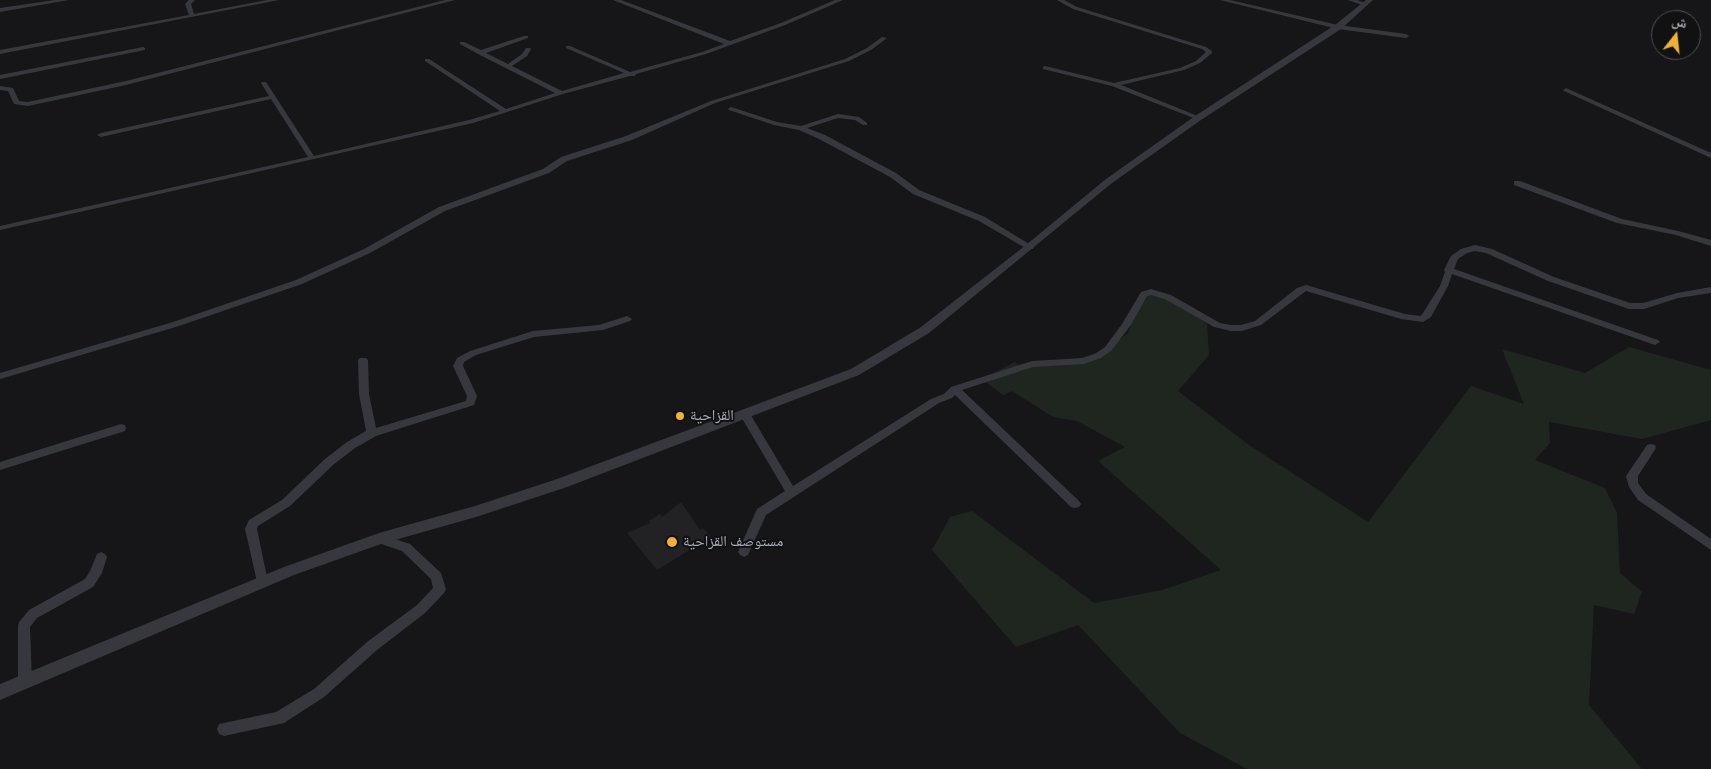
<!DOCTYPE html>
<html>
<head>
<meta charset="utf-8">
<style>
  body { margin:0 }
  #map { position:relative; width:1711px; height:769px; overflow:hidden; background:#161618; font-family:"PT Sans Narrow","Noto Naskh Arabic",sans-serif }
  canvas { display:block }
  .north { position:absolute; left:1651px; top:10px; width:50px; height:50px; box-sizing:border-box; background:#111113; border:1px solid #4d4f55; border-radius:50%; rotate:16deg; font-size:14px; font-weight:700; line-height:20px; text-align:center; color:#a8adb8 }
  .north::after { content:''; display:block; margin:auto; width:18px; height:22px; background:#f2b134; clip-path:polygon(50% 0,100% 100%,50% 72%,0 100%) }
</style>
</head>
<body>
<div id="map">
<canvas width="1711" height="769"></canvas>
<div class="north">ش</div>
</div>
<script>
const context = document.querySelector('canvas').getContext('2d');
context.lineJoin = 'round';
function fill(path, color) {
  context.fillStyle = color;
  context.fill(path, 'evenodd');
}
function shape(rows) {
  const path = new Path2D();
  for (const r of rows) {
    path.moveTo(r[0], r[1]);
    for (let i = 2; i < r.length; i += 2) path.lineTo(r[i], r[i + 1]);
  }
  return path;
}
function stroke(path, color, width, dash) {
  context.strokeStyle = color;
  context.lineWidth = width;
  context.lineCap = dash ? 'butt' : 'round';
  context.setLineDash(dash || []);
  context.stroke(path);
}
function label(font, color, halo, rows, align = 'center') {
  context.font = font + ' "PT Sans Narrow","Noto Naskh Arabic",sans-serif';
  context.lineWidth = 4;
  context.setLineDash([]);
  context.textBaseline = 'middle';
  context.strokeStyle = halo;
  context.fillStyle = color;
  for (const [text, x, y, turn = 0] of rows) {
    context.save();
    context.translate(x, y);
    context.rotate((+turn || 0) * Math.PI / 180);
    context.textAlign = isNaN(turn) ? turn : align;
    if (halo) context.strokeText(text, 0, 0);
    context.fillText(text, 0, 0);
    context.restore();
  }
}
const built = shape([
  [681,502,700,530,703,528,711,537,657,570,627,533,650,523,649,521,660,514,662,517]
]);
const green = shape([
  [1144,294,1168,297,1184,306,1207,324,1209,355,1178,391,1249,445,1368,522,1471,386,1524,404,1502,349,1585,373,1629,347,1711,370,1711,420,1642,439,1549,422,1550,443,1535,460,1605,488,1617,513,1620,573,1642,592,1634,614,1594,605,1589,705,1642,769,1247,769,1180,733,1078,625,1016,647,932,550,950,517,972,511,1094,603,1162,590,1221,570,1098,461,1125,447,1077,421,1053,417,1012,391,1003,395,982,379,1015,362,1021,367,1067,362,1108,349,1128,333]
]);
const minor = shape([
  [55,0,69,0,0,12,0,8,55,0],
  [189,0,195,0,191,4,194,14,267,0,279,0,0,54,0,50,189,15,185,4,189,0],
  [445,0,455,0,126,85,28,106,14,104,8,91,0,90,0,86,13,88,19,101,28,102,126,81,445,0],
  [613,0,621,0,730,41,781,23,835,0,843,0,785,25,706,54,636,74,635,76,630,76,563,94,473,123,0,230,0,226,308,157,271,99,101,137,97,135,101,133,269,96,261,83,262,82,266,82,314,156,469,120,500,111,425,61,425,59,429,59,506,109,555,93,478,54,460,44,460,42,464,42,481,50,524,36,528,36,528,38,486,53,508,64,522,54,526,48,530,48,531,49,527,56,512,66,562,91,624,73,566,48,566,46,570,46,630,72,702,52,724,44,613,0],
  [1057,0,1064,0,1077,7,1206,47,1212,51,1212,53,1200,63,1184,70,1121,85,1200,117,1200,119,1196,119,1112,86,1043,69,1043,67,1045,66,1114,83,1180,68,1196,61,1206,52,1202,49,1073,9,1057,0],
  [1220,0,1230,0,1338,25,1406,34,1409,36,1406,38,1338,29,1220,0],
  [1348,0,1357,0,1368,4,1365,6,1348,0],
  [882,37,887,38,871,50,849,61,715,103,632,140,567,161,549,173,445,211,370,253,302,284,179,326,0,379,0,373,173,322,296,280,364,249,439,207,543,169,561,157,626,136,711,101,845,59,867,48,882,37],
  [143,47,145,48,145,50,0,79,0,75,143,47],
  [1566,88,1711,153,1711,158,1564,91,1563,90,1566,88],
  [731,107,777,122,801,126,838,114,859,117,867,123,867,125,863,125,855,120,838,118,807,128,825,135,896,173,919,190,985,217,1034,247,1033,249,1027,249,979,221,913,194,890,177,819,139,799,130,774,125,729,110,728,109,731,107],
  [1514,181,1520,181,1622,219,1678,231,1711,240,1711,246,1676,235,1617,223,1514,185,1514,181],
  [1475,245,1492,249,1554,277,1630,303,1643,303,1677,293,1711,287,1711,293,1678,298,1644,309,1629,309,1548,281,1486,253,1475,251,1467,253,1458,259,1454,269,1658,340,1660,342,1655,345,1452,274,1448,286,1431,317,1423,322,1401,319,1306,291,1261,325,1242,331,1231,331,1214,327,1165,299,1151,295,1147,296,1131,325,1111,351,1101,358,1084,364,1033,367,962,390,1079,501,1081,504,1079,507,1075,508,1071,507,955,395,952,398,939,403,766,515,748,555,744,557,740,555,738,552,757,509,785,491,740,415,741,412,749,412,793,486,931,399,944,394,951,387,1032,361,1083,358,1095,354,1105,347,1122,324,1141,292,1151,289,1171,295,1220,323,1231,325,1241,325,1255,321,1297,288,1306,285,1405,314,1421,316,1440,286,1445,272,1444,270,1451,256,1461,249,1475,245],
  [627,316,632,319,630,321,603,330,534,337,476,355,464,362,463,366,477,396,474,405,376,436,355,448,333,465,290,506,258,526,257,529,268,582,266,586,262,587,258,586,245,529,249,520,282,500,325,459,347,442,366,431,359,394,358,360,360,358,366,358,368,360,369,394,376,428,466,401,467,396,453,366,457,358,470,351,533,331,599,325,627,316],
  [121,424,125,425,126,428,125,431,0,470,0,462,121,424],
  [1651,444,1655,445,1656,448,1638,476,1638,483,1646,494,1711,539,1711,550,1638,500,1629,487,1626,476,1647,445,1651,444],
  [379,534,410,544,441,573,446,589,444,593,425,613,377,650,324,697,284,723,224,736,219,734,217,729,219,724,276,712,314,689,367,642,417,605,433,588,431,579,402,551,375,542,373,539,375,536,379,534],
  [101,552,105,554,107,557,102,573,93,587,37,618,30,627,32,682,30,686,25,688,20,686,18,682,18,626,19,622,29,610,85,579,90,571,97,554,101,552]
]);
const tertiary = shape([
  [1366,0,1373,0,1341,29,1201,120,1112,183,929,333,859,375,567,487,476,517,381,544,294,575,0,700,0,684,284,567,379,533,475,506,557,479,851,369,921,327,1026,245,1106,179,1195,116,1335,25,1366,0]
]);
const markers = [
  [680,416,5,"#f2b134"],
  [672,542,6,"#f2b134"]
];
const poiNames = [
  ["القزاحية",690,416],
  ["مستوصف القزاحية",683,542]
];
fill(built, '#222225');
fill(green, '#1e261f');
fill(minor, '#37383d');
fill(tertiary, '#37383d');
for (const [x, y, r, color] of markers) {
  const dot = new Path2D();
  dot.arc(x, y, r, 0, 2 * Math.PI);
  context.fillStyle = color;
  context.fill(dot);
  stroke(dot, '#111113', 2);
}
label('15px', '#a8adb8', '#111113', poiNames, 'left');
</script>
</body>
</html>
